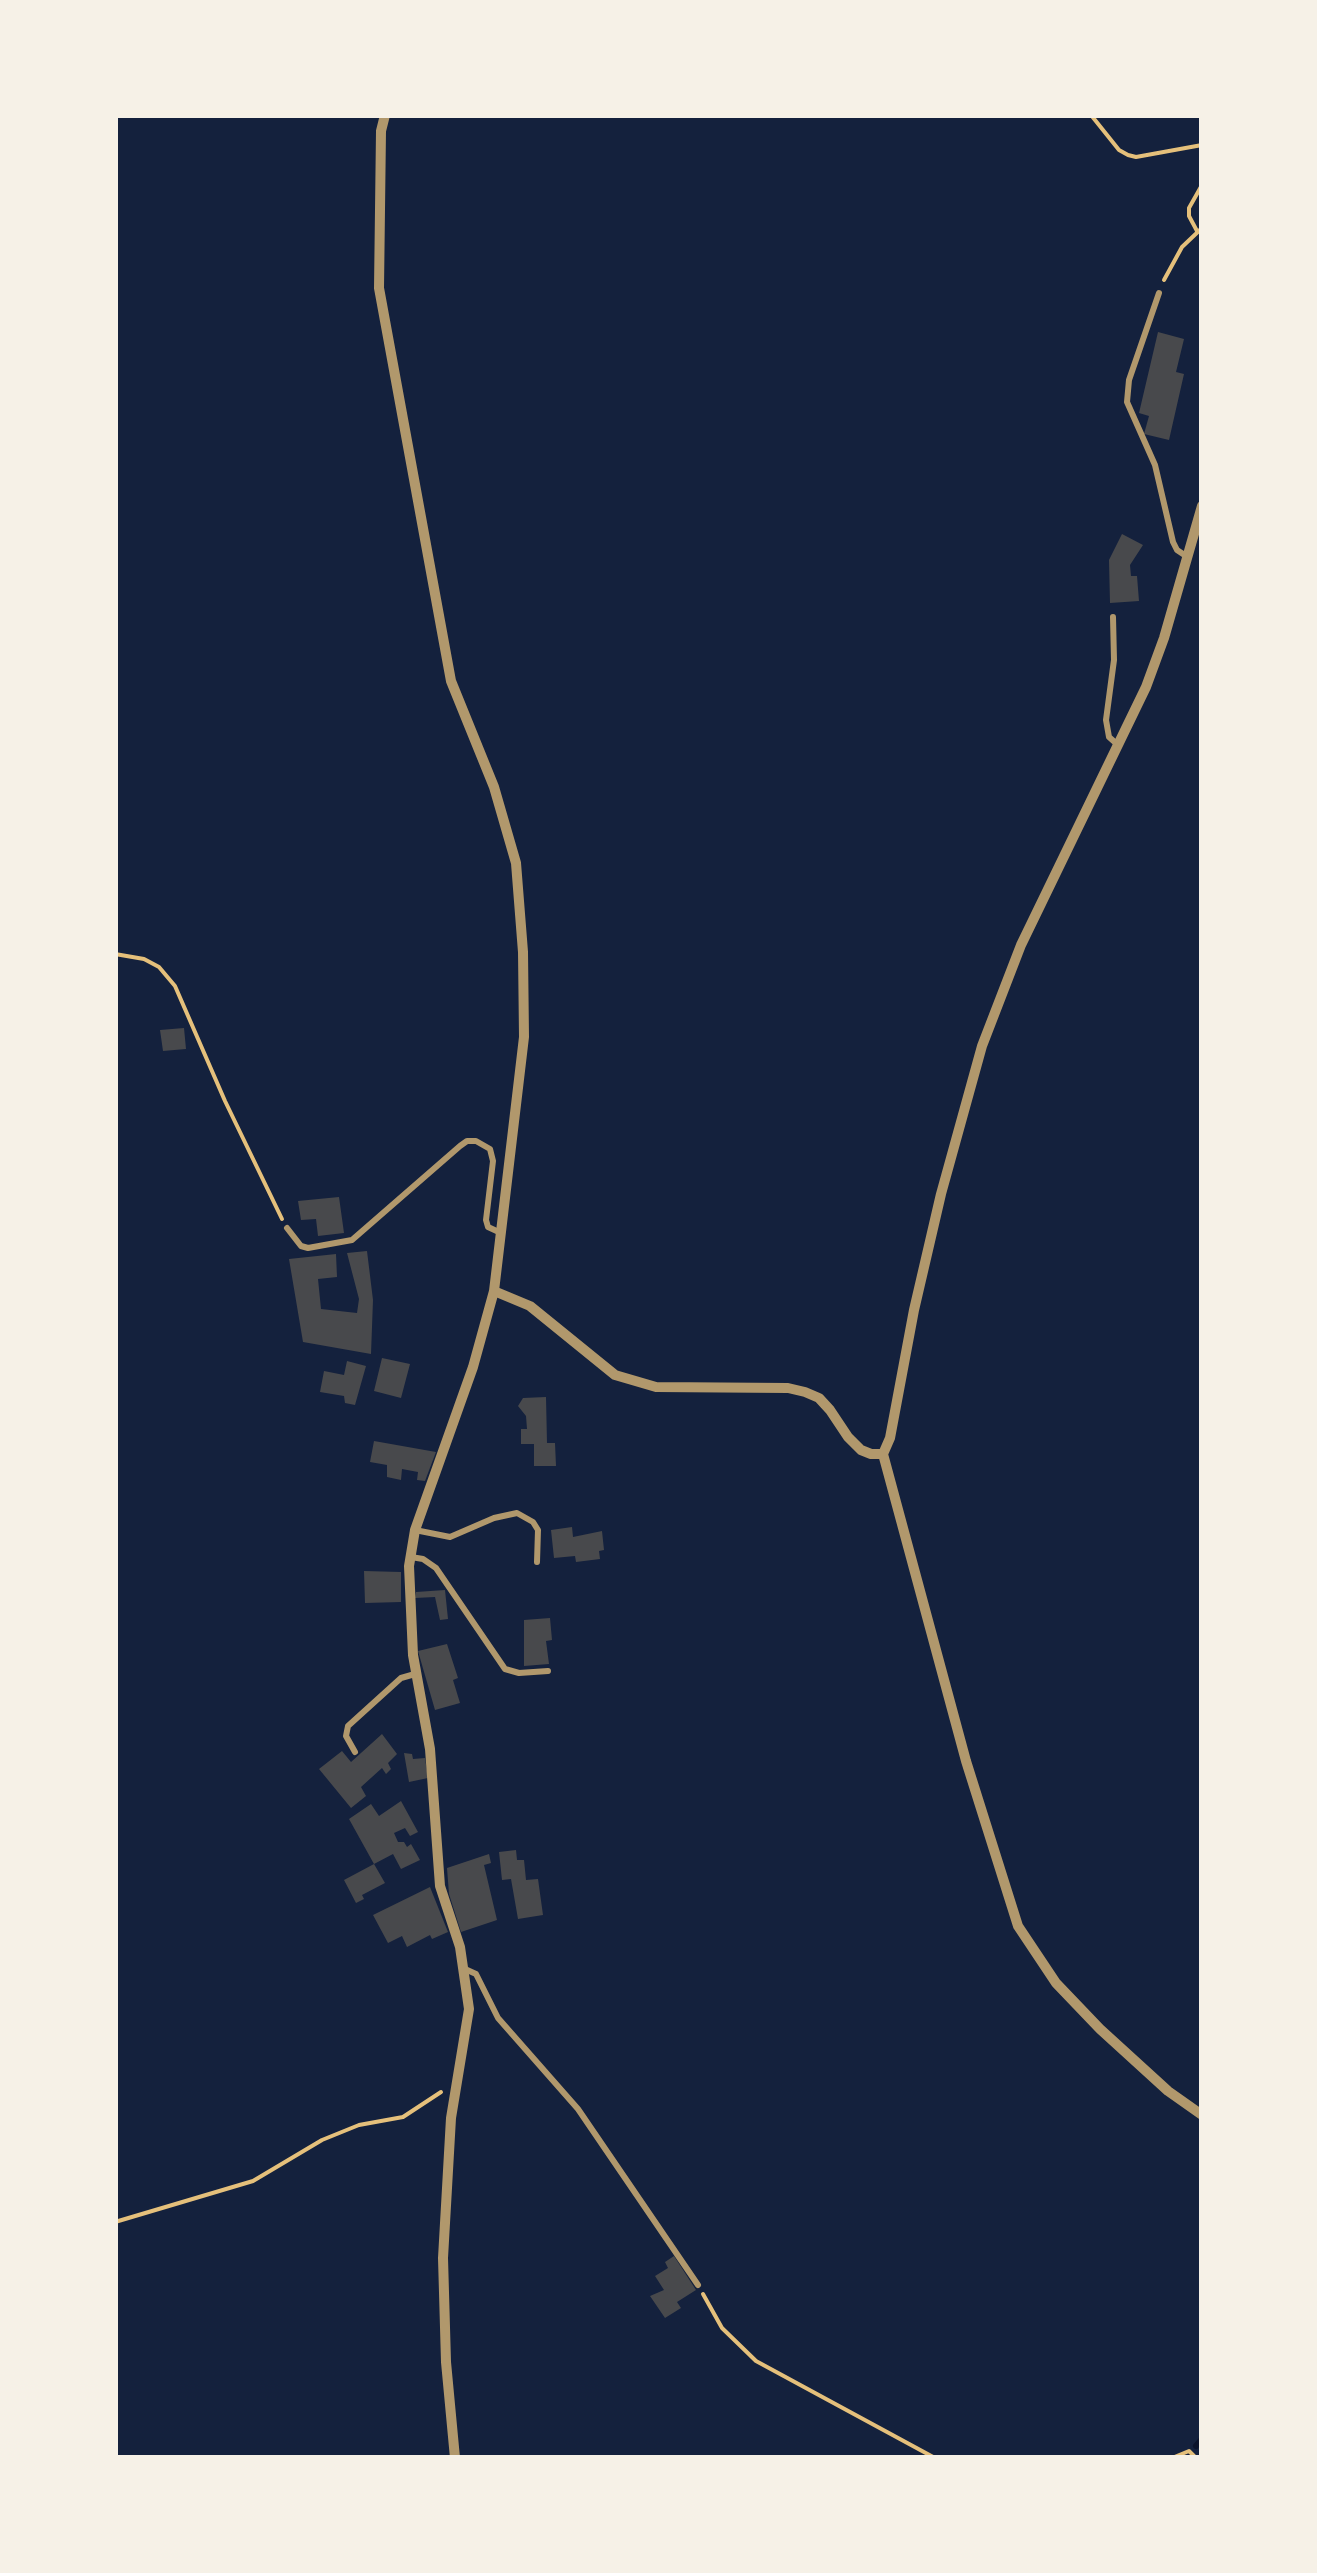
<!DOCTYPE html>
<html>
<head>
<meta charset="utf-8">
<style>
  body { margin:0 }
  #map { position:relative; width:1317px; height:2573px; overflow:hidden; background:#14213d; font-family:Mulish,sans-serif }
  canvas { display:block }
  .frame { position:absolute; inset:0; border:118px solid #f6f1e7; pointer-events:none }
</style>
</head>
<body>
<div id="map">
<canvas width="1317" height="2573"></canvas>
<div class="frame"></div>
</div>
<script>
const context = document.querySelector('canvas').getContext('2d');
context.lineJoin = 'round';
function shape(rows) {
  const path = new Path2D();
  for (const r of rows) {
    path.moveTo(r[0], r[1]);
    for (let i = 2; i < r.length; i += 2) path.lineTo(r[i], r[i + 1]);
  }
  return path;
}
function stroke(path, color, width, dash) {
  context.strokeStyle = color;
  context.lineWidth = width;
  context.lineCap = dash ? 'butt' : 'round';
  context.setLineDash(dash || []);
  context.stroke(path);
}
function fill(path, color) {
  context.fillStyle = color;
  context.fill(path, 'evenodd');
}
const stream = shape([
  [1196,2446,1202,2439]
]);
const building = shape([
  [1158,332,1184,339,1176,372,1184,374,1169,440,1144,434,1149,416,1139,413],
  [1122,534,1143,545,1130,565,1131,576,1137,576,1139,601,1110,603,1109,560],
  [184,1028,186,1049,163,1051,160,1030],
  [339,1197,344,1233,318,1236,316,1219,301,1220,298,1201],
  [367,1251,373,1300,371,1354,303,1342,289,1259,336,1254,337,1277,318,1279,321,1309,357,1313,359,1299,347,1253],
  [382,1358,410,1364,401,1398,374,1391],
  [347,1361,366,1366,355,1405,345,1403,344,1396,320,1392,324,1371,344,1375],
  [546,1397,547,1443,555,1443,556,1466,534,1466,534,1444,521,1444,521,1429,527,1429,526,1416,518,1406,523,1398],
  [374,1441,436,1452,425,1481,417,1480,418,1472,402,1469,401,1480,387,1477,387,1465,370,1462],
  [572,1527,573,1537,602,1531,604,1550,599,1551,600,1559,576,1562,575,1556,554,1558,551,1530],
  [364,1571,401,1572,401,1602,365,1603],
  [445,1590,448,1619,440,1620,435,1597,415,1598,416,1592],
  [550,1618,552,1640,546,1641,549,1664,524,1666,524,1620],
  [447,1644,458,1678,453,1680,460,1703,435,1710,418,1651],
  [382,1734,397,1754,388,1763,391,1769,386,1774,382,1768,361,1787,366,1796,351,1808,319,1769,342,1751,351,1762],
  [404,1753,412,1754,413,1759,425,1758,428,1778,409,1782],
  [401,1801,418,1832,410,1836,405,1828,394,1833,398,1842,404,1842,407,1847,411,1844,420,1860,401,1869,393,1854,374,1864,385,1883,362,1895,364,1899,356,1903,344,1880,374,1864,349,1819,371,1804,379,1816],
  [516,1850,517,1860,524,1860,526,1880,538,1879,543,1915,518,1919,511,1879,502,1880,499,1852],
  [489,1854,491,1863,484,1865,497,1920,461,1932,449,1894,447,1868],
  [430,1887,448,1932,432,1939,430,1935,407,1947,402,1936,388,1943,373,1915],
  [674,2256,696,2290,677,2302,681,2308,665,2318,650,2296,664,2290,655,2276,668,2268,665,2262]
]);
const path = shape([
  [1091,115,1119,150,1128,155,1136,157,1202,145],
  [1197,231,1189,216,1189,208,1202,185],
  [1164,280,1182,247,1202,228],
  [115,954,144,959,159,967,175,986,225,1101,282,1219],
  [115,2222,253,2181,322,2140,359,2125,403,2117,441,2092],
  [703,2294,722,2328,756,2361,935,2458],
  [1172,2458,1189,2451,1196,2458]
]);
const service = shape([
  [1159,293,1129,380,1127,402,1155,465,1173,542,1177,550,1186,556],
  [1113,617,1114,660,1106,720,1109,737,1118,745],
  [287,1228,301,1246,308,1248,352,1240,460,1146,467,1141,476,1141,490,1149,493,1161,486,1220,488,1227,501,1233],
  [415,1530,450,1537,494,1518,517,1513,533,1522,538,1530,537,1562],
  [411,1557,423,1559,436,1568,505,1669,519,1673,548,1671],
  [355,1752,346,1736,348,1726,401,1678,415,1674],
  [465,1969,476,1974,498,2018,578,2109,698,2285]
]);
const minor = shape([
  [385,115,381,131,379,288,451,681,494,787,516,863,523,952,524,1037,494,1291,473,1367,415,1530,409,1566,413,1655,430,1749,440,1886,460,1947,469,2009,451,2118,443,2258,446,2362,455,2458],
  [494,1291,530,1306,615,1375,656,1387,788,1388,805,1392,819,1398,830,1410,848,1437,861,1450,871,1454,883,1454],
  [883,1454,890,1438,914,1310,941,1194,982,1046,1021,945,1146,687,1164,638,1202,506],
  [883,1454,966,1761,1018,1926,1056,1983,1100,2029,1168,2091,1202,2115]
]);
stroke(stream, '#0b132b', 6);
fill(building, '#48494c');
stroke(path, '#e5c07b', 4);
stroke(service, '#b1986c', 6);
stroke(minor, '#b1986c', 10);
</script>
</body>
</html>
